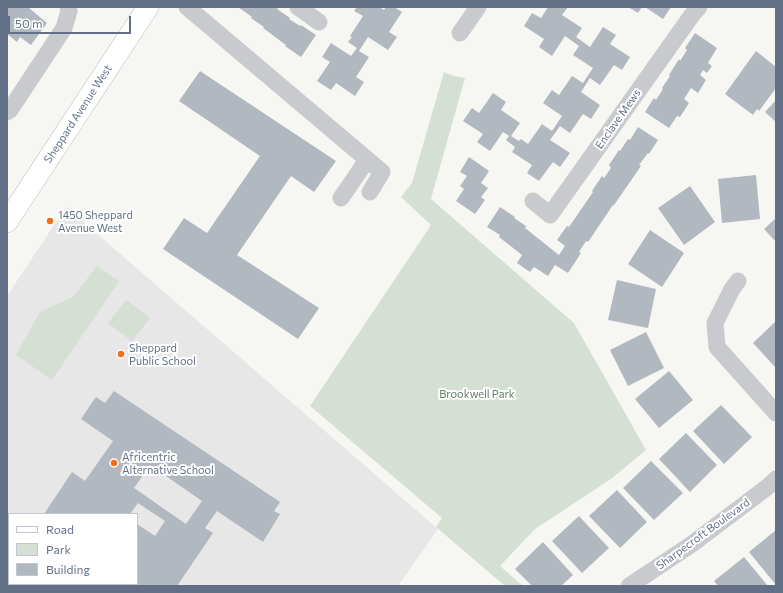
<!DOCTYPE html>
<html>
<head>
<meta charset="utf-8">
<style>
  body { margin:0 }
  #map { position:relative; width:783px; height:593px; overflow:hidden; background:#f6f7f2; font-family:Commissioner,sans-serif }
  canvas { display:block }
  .frame { position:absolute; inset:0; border:8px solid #627087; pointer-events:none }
  .legend { position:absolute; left:8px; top:513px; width:130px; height:72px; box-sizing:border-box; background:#fff; border:1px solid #c0c6cf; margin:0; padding:5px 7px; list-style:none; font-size:12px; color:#627087 }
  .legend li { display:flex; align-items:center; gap:8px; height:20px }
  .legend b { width:20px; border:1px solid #c0c6cf }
  .scale { position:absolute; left:8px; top:16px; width:123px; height:18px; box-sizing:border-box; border:2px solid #627087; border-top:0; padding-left:5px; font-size:12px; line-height:14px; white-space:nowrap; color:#627087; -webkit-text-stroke:3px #fff; paint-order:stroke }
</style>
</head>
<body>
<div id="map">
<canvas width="783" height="593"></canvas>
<div class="frame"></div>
<ul class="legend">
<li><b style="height:5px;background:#fff"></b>Road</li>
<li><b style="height:11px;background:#d5dfd3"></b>Park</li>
<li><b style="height:11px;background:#b2b8bf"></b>Building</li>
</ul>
<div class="scale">50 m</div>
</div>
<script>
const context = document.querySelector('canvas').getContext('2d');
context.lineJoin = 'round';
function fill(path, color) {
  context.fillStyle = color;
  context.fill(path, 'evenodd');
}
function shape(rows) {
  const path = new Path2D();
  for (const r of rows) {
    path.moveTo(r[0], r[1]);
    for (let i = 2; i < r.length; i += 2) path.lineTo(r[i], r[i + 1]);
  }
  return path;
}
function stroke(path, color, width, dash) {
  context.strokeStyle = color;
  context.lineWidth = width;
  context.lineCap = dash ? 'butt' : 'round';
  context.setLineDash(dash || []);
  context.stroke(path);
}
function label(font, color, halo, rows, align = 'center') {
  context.font = font + ' Commissioner,sans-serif';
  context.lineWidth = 4;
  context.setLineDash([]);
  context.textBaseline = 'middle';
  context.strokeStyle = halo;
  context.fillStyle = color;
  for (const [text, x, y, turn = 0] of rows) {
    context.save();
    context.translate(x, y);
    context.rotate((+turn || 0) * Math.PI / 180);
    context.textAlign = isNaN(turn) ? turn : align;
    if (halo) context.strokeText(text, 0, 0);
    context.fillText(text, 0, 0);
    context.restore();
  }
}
const built = shape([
  [66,207,438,529,398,586,7,586,7,296],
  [9,514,137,514,137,584,9,584]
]);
const green = shape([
  [444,72,454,76,465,78,431,199,574,323,646,450,611,479,535,529,500,566,523,586,505,586,436,527,442,518,310,406,431,225,401,197,412,183],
  [97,266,119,281,52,380,16,355,40,312,73,297],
  [126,300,150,318,132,341,108,323]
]);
const building = shape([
  [7,7,25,7,29,8,47,23,31,45,20,37,17,42,7,34],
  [238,7,277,7,278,8,277,9,290,18,289,19,300,26,301,25,316,35,301,57,285,46,286,45,263,28,264,27,251,18,252,17],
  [357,7,379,7,384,10,386,7,394,7,402,12,389,32,397,37,388,50,368,37,359,51,369,57,356,77,364,82,355,96,336,83,331,90,317,81,330,62,322,57,331,43,351,56,357,48,348,42,352,37,350,36,363,16,354,11],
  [548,7,568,7,562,15,582,28,576,37,590,47,603,27,616,35,610,44,630,57,622,70,614,65,600,85,590,78,581,92,600,105,591,119,583,114,570,133,560,126,550,140,570,153,560,167,553,162,539,181,527,173,532,165,512,152,515,147,506,140,509,136,503,132,490,151,477,142,483,134,463,121,472,108,479,113,493,93,506,102,501,110,520,123,511,136,519,141,521,139,528,144,542,124,552,131,562,116,543,103,552,90,559,95,572,76,583,83,593,68,573,55,579,46,565,36,552,56,539,47,544,39,524,26,532,13,541,18],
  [628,7,642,7,638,13],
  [645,7,671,7,663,19],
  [695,33,717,48,708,63,712,66,707,73,703,70,700,75,706,80,698,93,691,88,684,99,689,103,680,117,677,116,669,128,645,112,654,98,656,100,663,89,662,88,670,76,669,75,679,59,680,61,687,50,685,48],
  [756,51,776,67,776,88,759,111,757,109,753,115,725,94],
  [200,71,336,161,314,192,291,176,237,255,319,308,298,339,163,249,184,218,207,233,260,156,179,101],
  [776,100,776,122,765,112],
  [638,127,658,140,649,154,648,153,639,165,641,166,614,205,613,205,588,242,586,241,579,252,581,253,568,273,555,265,548,276,534,267,530,272,517,263,522,255,499,237,500,235,487,227,500,207,515,217,514,218,526,226,525,228,559,255,565,246,557,240,567,226,569,227,593,192,592,191,602,176,604,178,611,168,609,165,619,150,620,151,628,139,630,140],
  [469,157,489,171,481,183,488,188,481,197,485,200,475,214,456,201,464,189,460,186,467,176,460,172],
  [756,175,760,219,722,223,718,179],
  [690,186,715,222,684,245,658,208],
  [776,218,776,242,764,229],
  [650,230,684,253,662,287,628,264],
  [617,280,656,289,648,328,608,320],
  [776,321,776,368,753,343],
  [646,332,664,368,628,386,610,350],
  [669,371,693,400,659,428,635,399],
  [114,391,280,502,274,511,280,514,263,542,217,511,205,528,213,533,177,586,111,586,108,584,137,584,137,524,155,536,165,521,138,503,130,514,44,514,72,472,85,481,113,441,81,419,96,397,105,403],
  [150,465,202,501,186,524,134,488],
  [721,405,752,437,724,464,693,431],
  [686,433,717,465,690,492,659,459],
  [651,461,683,493,654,520,623,488],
  [617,490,647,522,620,548,589,516],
  [579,516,609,548,582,573,552,541],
  [776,530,776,585,749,552],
  [543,542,573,575,561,586,532,586,515,569],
  [744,557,768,586,718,586,714,581]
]);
const minor = shape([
  [187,7,382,172,370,192],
  [298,7,319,22],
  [460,33,478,7],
  [7,112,10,110,64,28,69,11,68,7],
  [341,198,367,160],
  [533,201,550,215,692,15,699,7],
  [738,281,732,289,715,323,717,347,776,413],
  [7,561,9,563],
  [33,584,35,586],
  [629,586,692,544,770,485,776,479]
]);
const major = shape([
  [7,222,148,7]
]);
const markers = [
  [50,221,4,"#f47015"],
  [121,354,4,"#f47015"],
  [114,463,4,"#f47015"]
];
const streetNames = [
  ["Sheppard Avenue West",78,114,-57],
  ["Enclave Mews",618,119,-55],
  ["Sharpecroft Boulevard",703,534,-36]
];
const poiNames = [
  ["1450 Sheppard",58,215],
  ["Avenue West",58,228],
  ["Sheppard",129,348],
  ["Public School",129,361],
  ["Africentric",122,457],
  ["Alternative School",122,470]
];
const parkNames = [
  ["Brookwell Park",477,394]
];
fill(built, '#e6e7e6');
fill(green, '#d5dfd3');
fill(building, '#b2b8bf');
stroke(major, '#babdc1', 22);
stroke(minor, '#c8cace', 17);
stroke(major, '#fff', 21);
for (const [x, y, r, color] of markers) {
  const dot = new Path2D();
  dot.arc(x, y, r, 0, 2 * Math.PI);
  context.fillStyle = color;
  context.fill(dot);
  stroke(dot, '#fff', 1.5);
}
label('11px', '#627087', '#fff', streetNames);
label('11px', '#627087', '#fff', poiNames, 'left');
label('11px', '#637d62', '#fff', parkNames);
</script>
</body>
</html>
